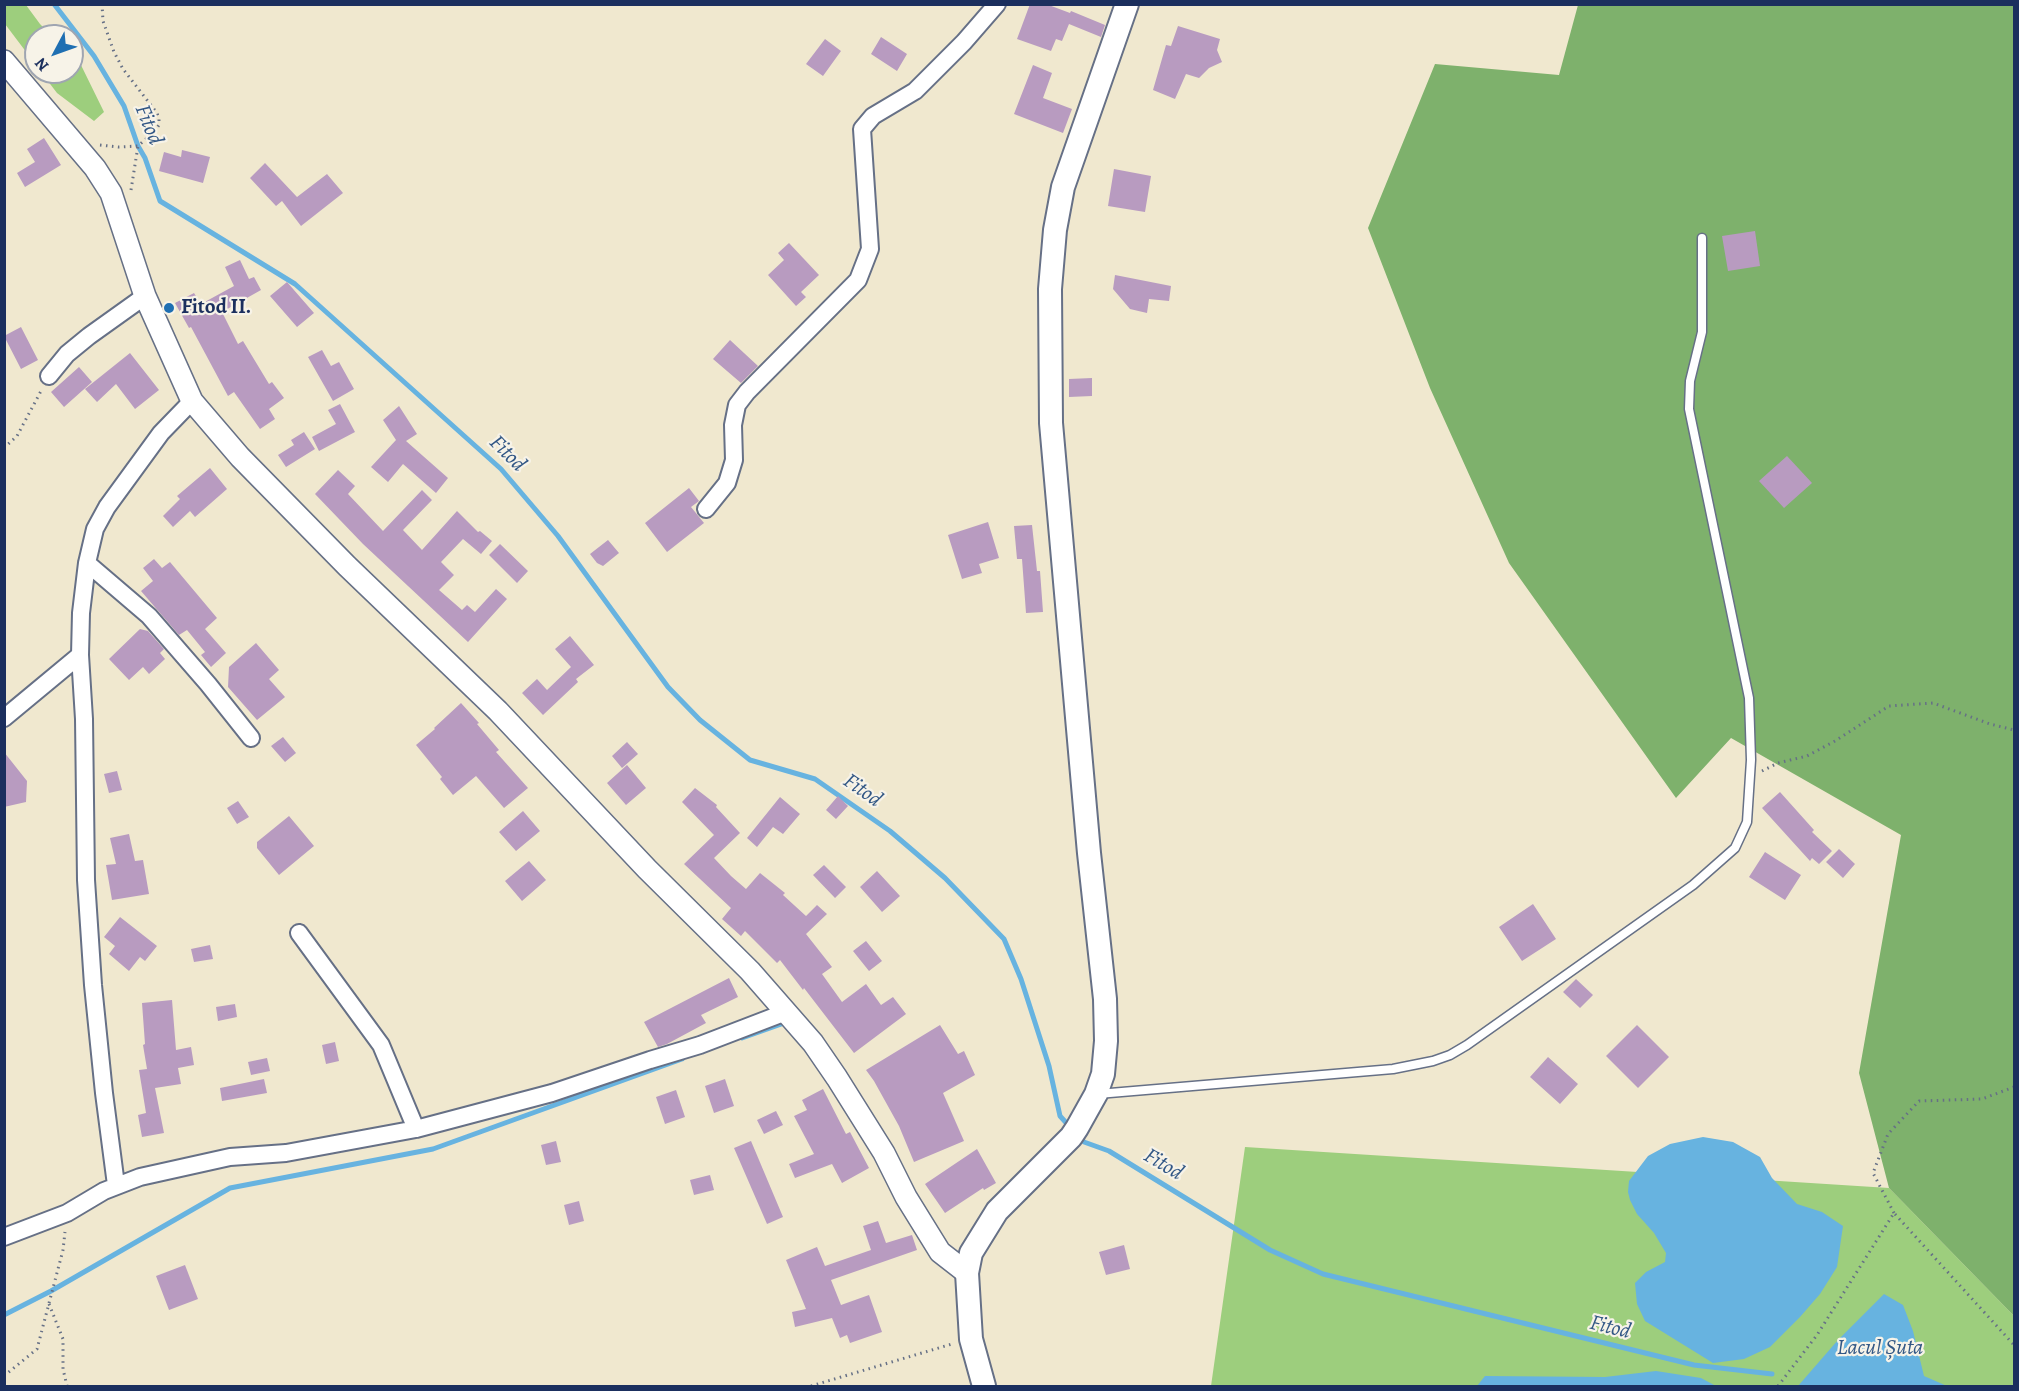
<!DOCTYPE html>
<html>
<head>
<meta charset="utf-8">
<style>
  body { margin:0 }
  #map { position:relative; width:2019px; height:1391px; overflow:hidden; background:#f0e8cf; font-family:Alegreya,serif }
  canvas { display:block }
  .frame { position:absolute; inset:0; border:6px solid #1b2f5e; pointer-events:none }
  .north { position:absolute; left:24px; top:24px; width:60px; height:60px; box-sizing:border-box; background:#f7f3e8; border:2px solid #9fa5b1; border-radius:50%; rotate:229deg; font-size:16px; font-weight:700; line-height:24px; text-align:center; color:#1b2f5e }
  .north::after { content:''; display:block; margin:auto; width:21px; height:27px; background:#1f6fb2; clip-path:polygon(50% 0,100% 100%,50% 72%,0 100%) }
</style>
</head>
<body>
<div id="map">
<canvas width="2019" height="1391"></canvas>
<div class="frame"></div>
<div class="north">N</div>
</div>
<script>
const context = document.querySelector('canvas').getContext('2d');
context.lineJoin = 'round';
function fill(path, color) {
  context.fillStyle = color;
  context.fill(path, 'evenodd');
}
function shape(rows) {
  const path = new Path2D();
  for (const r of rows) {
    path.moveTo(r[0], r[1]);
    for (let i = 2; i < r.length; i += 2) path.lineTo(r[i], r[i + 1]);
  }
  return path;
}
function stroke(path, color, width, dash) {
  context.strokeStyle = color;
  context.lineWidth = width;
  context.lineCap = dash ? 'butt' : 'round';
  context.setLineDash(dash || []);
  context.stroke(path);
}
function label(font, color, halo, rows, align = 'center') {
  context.font = font + ' Alegreya,serif';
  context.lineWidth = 4.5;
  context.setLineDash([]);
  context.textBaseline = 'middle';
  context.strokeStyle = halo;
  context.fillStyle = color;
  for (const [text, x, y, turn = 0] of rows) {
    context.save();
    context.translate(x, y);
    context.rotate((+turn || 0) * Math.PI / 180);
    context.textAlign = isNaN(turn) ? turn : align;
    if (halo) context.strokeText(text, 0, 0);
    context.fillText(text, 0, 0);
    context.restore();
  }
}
const green = shape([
  [5,4,26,5,40,24,52,36,36,36,36,65,5,24],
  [72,54,79,61,104,112,94,121,57,93,41,72,72,72],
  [1245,1147,1889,1188,2014,1316,2014,1386,1211,1386]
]);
const forest = shape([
  [1578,5,2014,5,2014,1316,1889,1188,1859,1073,1901,835,1731,738,1676,798,1509,563,1430,388,1368,228,1435,64,1559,75]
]);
const water = shape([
  [1703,1137,1733,1142,1760,1157,1772,1178,1797,1204,1822,1212,1843,1226,1837,1267,1820,1294,1800,1317,1770,1347,1744,1359,1713,1363,1645,1321,1637,1304,1635,1283,1646,1272,1665,1262,1666,1253,1654,1233,1637,1214,1630,1200,1628,1192,1629,1181,1648,1156,1670,1144],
  [1884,1294,1903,1305,1913,1331,1924,1376,1947,1386,1798,1386,1838,1340],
  [1656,1371,1701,1378,1716,1386,1477,1386,1485,1376,1605,1377]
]);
const stream = shape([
  [54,4,94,56,124,106,138,146,145,158,160,201,295,284,501,469,558,536,668,687,700,720,750,760,815,779,890,831,945,878,1004,939,1021,979,1049,1066,1060,1116,1070,1127],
  [742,1038,787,1022],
  [1079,1136,1084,1142,1109,1151,1270,1250,1323,1274,1694,1365,1772,1374],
  [4,1315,51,1291,230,1188,433,1149,682,1059]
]);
const building = shape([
  [1030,4,1046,4,1070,13,1071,11,1105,25,1101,37,1069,24,1062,41,1056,39,1051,51,1017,39],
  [1178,26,1220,39,1217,50,1222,62,1209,68,1199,78,1186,74,1175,99,1153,90,1166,45,1171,46],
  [881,37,907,54,897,71,871,54],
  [825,39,841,51,823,76,806,64],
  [1033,65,1052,73,1043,98,1072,109,1063,133,1014,114],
  [44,138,61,165,25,187,17,173,35,162,27,149],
  [182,150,210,157,203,183,159,171,164,152,181,157],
  [265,163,297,197,327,174,343,193,301,226,282,201,276,206,250,178],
  [1114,169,1151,176,1145,212,1108,206],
  [1755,231,1760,266,1728,271,1722,236],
  [789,243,819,275,801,292,806,297,796,306,768,275,784,260,778,253],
  [240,260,249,279,254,277,261,290,222,312,238,344,243,341,269,384,272,382,284,398,269,409,275,419,260,429,234,392,228,396,191,327,189,328,175,303,194,293,201,304,234,286,225,267],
  [1115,275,1171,286,1169,301,1149,299,1147,313,1130,309,1113,289],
  [287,282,314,313,297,327,270,296],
  [21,327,38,360,21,369,4,336],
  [730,340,758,366,741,383,713,359],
  [322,350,331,366,339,362,354,389,333,401,308,357],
  [130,353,159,390,135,409,116,384,97,402,85,389],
  [79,367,92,382,64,407,51,392],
  [1092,378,1092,396,1069,397,1069,379],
  [340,404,355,432,319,451,312,437,336,424,328,410],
  [399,406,417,434,406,441,448,478,436,493,403,464,388,482,371,467,396,440,383,420],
  [304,432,315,449,286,467,278,455,294,445,291,440],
  [1787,456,1812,483,1784,508,1759,481],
  [210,468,227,489,195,517,190,511,173,527,163,516,180,499,177,496],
  [338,470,355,486,348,494,383,531,422,490,432,500,403,530,422,550,457,511,478,532,480,531,492,541,481,554,463,539,441,562,454,575,439,590,462,610,467,605,475,612,496,589,507,599,468,642,363,544,315,494],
  [689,488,699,501,691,507,704,523,667,552,645,523],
  [988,522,999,558,979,564,982,573,962,579,948,535],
  [1032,525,1037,571,1040,571,1043,612,1026,613,1022,559,1017,559,1014,526],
  [608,540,619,553,603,566,597,563,590,554],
  [500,544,528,571,517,583,489,555],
  [154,559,162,568,170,562,217,618,205,629,226,653,211,667,201,655,205,652,187,630,179,635,141,591,153,581,143,568],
  [140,629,148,631,164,649,160,653,165,659,149,674,143,667,129,680,109,659],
  [570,636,594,665,576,679,578,682,543,715,522,693,537,679,547,690,571,667,555,649],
  [256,643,279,670,269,679,285,697,257,720,228,687,229,667],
  [461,703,479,723,477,724,499,750,496,752,528,788,504,808,476,776,453,795,440,779,442,777,416,745,435,729,434,728],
  [283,737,296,753,285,762,271,746],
  [627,742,638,754,622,768,612,756],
  [4,752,27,781,26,802,4,807],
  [627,765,646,788,626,805,607,783],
  [117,771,122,790,109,793,104,774],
  [695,788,717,805,716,807,740,833,714,858,731,876,746,889,760,873,785,893,783,895,806,916,817,905,827,914,806,934,832,967,822,974,842,1002,866,984,881,1005,893,997,906,1014,854,1053,804,988,803,990,780,960,777,963,745,931,741,936,722,919,731,908,684,864,714,835,682,802],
  [1780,792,1814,830,1812,832,1832,851,1819,864,1812,858,1810,861,1762,808],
  [838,796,848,806,836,819,826,810],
  [780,797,800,814,783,834,773,827,757,847,747,838],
  [238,801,249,817,237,824,227,808],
  [523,811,540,831,516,851,499,832],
  [289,816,314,846,279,875,257,848,257,842],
  [129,834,135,861,143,860,149,894,112,900,106,865,116,864,110,838],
  [1839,849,1855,864,1843,878,1826,862],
  [1765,852,1801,875,1785,900,1749,877],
  [529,861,546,880,522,901,505,881],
  [824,865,846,887,835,898,813,875],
  [877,871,900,896,882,912,860,887],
  [1533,904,1556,939,1522,961,1499,927],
  [120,917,157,946,145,961,140,957,129,971,109,954,115,946,104,937],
  [866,941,882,961,869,971,853,951],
  [210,945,213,959,194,962,191,949],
  [729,978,738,997,701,1015,706,1023,667,1044,658,1047,644,1022],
  [1576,979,1593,995,1580,1008,1563,992],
  [172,1000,176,1050,191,1047,194,1065,178,1068,181,1084,155,1088,164,1133,142,1137,138,1115,146,1113,139,1070,147,1069,143,1045,145,1044,142,1003],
  [235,1004,237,1017,218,1021,216,1007],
  [940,1025,958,1054,964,1051,975,1075,943,1093,964,1141,914,1162,899,1126,874,1081,866,1070],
  [1637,1025,1669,1057,1638,1088,1606,1056],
  [335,1042,339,1061,326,1064,322,1045],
  [1548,1057,1578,1084,1560,1104,1530,1077],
  [267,1058,270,1071,251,1075,248,1062],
  [264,1079,267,1093,222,1101,220,1088],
  [725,1079,734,1106,714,1113,705,1086],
  [823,1089,846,1134,850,1132,869,1168,842,1183,832,1164,795,1178,789,1164,814,1154,794,1116,807,1110,802,1100],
  [676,1090,685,1117,665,1124,656,1097],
  [776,1111,783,1125,764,1134,757,1120],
  [556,1141,561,1162,546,1165,541,1145],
  [751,1141,783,1217,767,1224,734,1148],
  [977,1149,996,1183,984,1190,983,1188,945,1213,925,1184],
  [710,1175,714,1190,694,1195,690,1180],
  [579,1201,584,1221,569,1225,564,1205],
  [878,1221,886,1243,912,1235,917,1250,831,1280,841,1305,869,1295,882,1332,850,1343,847,1335,840,1338,832,1318,795,1327,792,1312,806,1309,786,1260,817,1247,825,1266,871,1250,863,1226],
  [1124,1245,1130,1269,1106,1275,1099,1252],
  [185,1265,198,1299,169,1310,156,1276]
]);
const path = shape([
  [100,145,118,147,138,146,155,131,159,125,159,119,157,113,123,69,114,52,103,21,102,4],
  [131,190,138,146],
  [4,448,17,436,41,391],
  [1762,771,1778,763,1807,756,1835,741,1889,706,1933,703,1990,724,2014,730],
  [1894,1213,1873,1173,1888,1134,1919,1101,1982,1099,2014,1087],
  [49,1304,63,1339,63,1369,67,1386],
  [4,1376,37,1349,63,1250,65,1232],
  [811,1386,952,1344],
  [1778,1386,1817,1335,1894,1213,2014,1345]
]);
const service = shape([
  [1098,1094,1393,1069,1433,1061,1450,1055,1467,1045,1693,885,1735,848,1747,822,1751,760,1749,698,1689,409,1690,381,1702,332,1702,238]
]);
const minor = shape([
  [49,376,67,354,89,336,145,296],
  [706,509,727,483,734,460,733,425,737,405,747,392,858,280,870,249,862,129,873,116,915,91,964,42,997,4],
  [87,563,149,616,208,684,251,738],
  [4,718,80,655],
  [299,933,381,1045,416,1129],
  [116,1185,104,1093,93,985,86,880,84,719,80,655,81,613,87,563,95,529,107,507,161,433,192,401],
  [4,1237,67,1213,104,1191,140,1177,230,1157,286,1153,416,1129,552,1093,650,1060,700,1045,786,1012]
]);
const tertiary = shape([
  [4,61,95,168,111,193,145,296,192,401,240,457,347,566,498,711,647,869,750,971,813,1043,837,1078,884,1153,906,1197,940,1252,967,1273]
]);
const secondary = shape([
  [984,1386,971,1339,967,1273,971,1253,997,1211,1071,1137,1077,1128,1096,1094,1103,1074,1106,1041,1105,999,1089,853,1051,423,1050,289,1055,230,1063,187,1127,4]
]);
const markers = [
  [169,308,6,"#1f6fb2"]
];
const poiNames = [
  ["Fitod II.",181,308]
];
const waterNames = [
  ["Fitod",148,125,68],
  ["Fitod",507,454,45],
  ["Fitod",862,791,35],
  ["Fitod",1163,1165,31],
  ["Fitod",1610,1328,14],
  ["Lacul Șuta",1880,1349]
];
fill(green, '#9dce7d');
fill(forest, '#7eb16c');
fill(water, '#67b3e0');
stroke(stream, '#67b3e0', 5);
fill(building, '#b89bc0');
stroke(service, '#667086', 11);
stroke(minor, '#667086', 20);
stroke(tertiary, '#667086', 24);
stroke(secondary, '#667086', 26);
stroke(path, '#667086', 3, [1.5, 4.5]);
stroke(service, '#fff', 8);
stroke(minor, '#fff', 16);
stroke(tertiary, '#fff', 21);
stroke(secondary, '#fff', 22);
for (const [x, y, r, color] of markers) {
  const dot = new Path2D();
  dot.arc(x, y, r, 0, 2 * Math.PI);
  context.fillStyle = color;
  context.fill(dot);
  stroke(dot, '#f7f3e8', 2);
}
label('bold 21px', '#1b2f5e', '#f7f3e8', poiNames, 'left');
label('italic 22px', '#325785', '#f7f3e8', waterNames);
</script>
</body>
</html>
